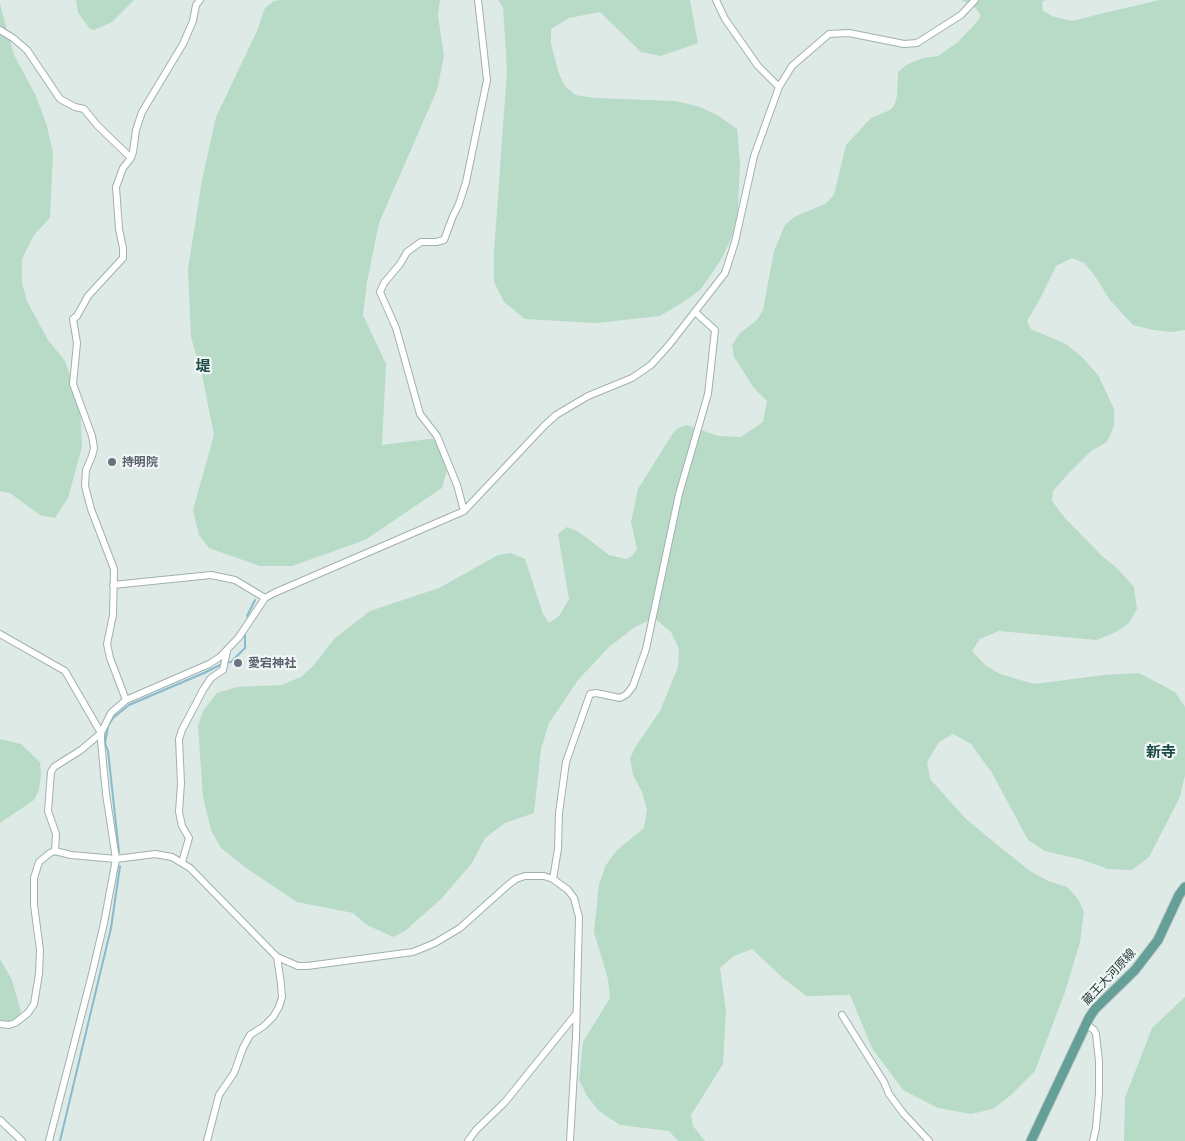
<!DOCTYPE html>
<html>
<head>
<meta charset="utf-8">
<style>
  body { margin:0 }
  canvas { display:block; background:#deeae6 }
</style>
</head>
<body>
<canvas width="1185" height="1141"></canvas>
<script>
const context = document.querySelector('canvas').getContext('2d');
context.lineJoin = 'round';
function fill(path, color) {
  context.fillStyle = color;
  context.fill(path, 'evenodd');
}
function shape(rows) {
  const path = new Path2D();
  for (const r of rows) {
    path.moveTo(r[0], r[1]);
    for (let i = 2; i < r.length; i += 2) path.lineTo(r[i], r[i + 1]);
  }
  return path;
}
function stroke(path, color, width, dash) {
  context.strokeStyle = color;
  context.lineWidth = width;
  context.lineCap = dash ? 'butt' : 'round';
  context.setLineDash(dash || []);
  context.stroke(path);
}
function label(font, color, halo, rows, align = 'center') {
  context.font = font + ' "Public Sans","Noto Sans JP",sans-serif';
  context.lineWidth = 4.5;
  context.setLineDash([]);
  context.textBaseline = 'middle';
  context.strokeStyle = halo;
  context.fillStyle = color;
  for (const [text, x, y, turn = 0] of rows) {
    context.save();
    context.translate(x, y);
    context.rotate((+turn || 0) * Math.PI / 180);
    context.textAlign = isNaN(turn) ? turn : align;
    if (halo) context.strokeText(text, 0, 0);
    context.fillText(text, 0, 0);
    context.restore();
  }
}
const green = shape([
  [76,0,134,0,112,22,94,30,90,29,78,13],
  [280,0,440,0,438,15,444,56,437,90,379,223,367,282,363,315,386,364,382,445,437,438,447,470,442,488,365,540,292,566,260,566,209,548,199,535,196,523,193,510,214,435,202,375,191,337,188,269,202,180,216,117,257,31,265,8,274,1],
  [498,0,690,0,698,43,661,56,641,52,600,12,569,18,551,29,551,44,559,74,565,86,575,95,596,98,676,101,700,107,719,116,737,129,740,163,737,226,722,258,701,289,685,301,660,316,596,323,525,319,504,302,494,282,494,252,507,70,503,7],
  [961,0,1045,0,1042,2,1043,11,1052,16,1071,21,1159,0,1185,0,1185,330,1171,332,1153,330,1133,325,1110,300,1093,273,1084,263,1072,258,1056,266,1041,297,1027,321,1031,329,1066,344,1082,357,1098,375,1114,409,1114,426,1107,442,1091,451,1068,474,1053,491,1052,501,1064,517,1102,556,1117,568,1134,587,1137,609,1129,623,1116,632,1097,640,999,631,980,639,972,651,985,665,1000,674,1034,684,1104,675,1139,673,1175,692,1185,707,1185,775,1180,797,1149,857,1132,870,1108,869,1083,860,1045,851,1028,840,992,773,971,744,953,734,939,742,927,762,930,779,966,819,1000,847,1030,871,1048,881,1067,887,1078,899,1084,912,1080,942,1065,992,1035,1071,1011,1095,993,1109,971,1114,938,1108,903,1090,872,1048,850,995,806,996,783,978,752,949,734,956,720,968,726,1011,723,1064,691,1115,693,1126,705,1141,678,1141,669,1131,620,1125,599,1111,587,1096,579,1080,583,1042,610,998,608,979,594,932,599,884,606,865,616,851,644,828,647,810,642,792,633,775,630,758,636,746,660,711,678,667,679,649,671,632,654,618,635,627,609,647,578,680,549,723,541,749,534,813,505,823,485,838,472,863,442,898,405,931,393,937,367,925,353,913,297,902,249,870,221,848,211,830,203,797,198,726,203,711,217,693,237,687,281,685,301,677,314,665,335,638,370,611,439,588,498,555,511,553,525,559,543,614,549,623,559,616,569,599,558,534,567,527,579,532,609,555,626,559,632,556,637,549,631,522,638,489,673,433,678,428,687,425,718,436,741,437,763,422,767,401,754,388,734,357,732,345,739,334,757,320,763,310,774,251,785,225,794,217,825,204,834,195,846,145,871,118,890,110,894,106,897,96,898,72,906,65,923,58,938,56,958,42,975,24,981,16,975,7],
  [0,4,14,55,36,96,47,126,53,153,50,218,34,235,22,259,22,283,27,301,48,340,65,361,80,405,82,447,68,498,55,518,40,515,10,493,0,491],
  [0,739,21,744,40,762,41,775,39,790,34,800,0,823],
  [0,959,12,980,21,1012,10,1027,0,1023],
  [1185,997,1185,1141,1124,1141,1125,1098,1152,1028]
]);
const stream = shape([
  [247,616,255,600],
  [226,663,231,662,245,648,245,632],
  [119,852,108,751,105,743,108,726,113,718,129,705,204,673,222,664],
  [60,1141,111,928,120,866]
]);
const minor = shape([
  [716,0,725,19,758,66,779,87],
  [0,30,13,38,27,50,60,99,75,107,84,109,97,125,131,158],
  [464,511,457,485,437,436,420,414,396,328,380,292,384,283,400,264,407,252,421,242,436,242,444,240,453,216,459,204,466,182,487,80,478,0],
  [113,585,211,575,235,580,265,598],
  [0,634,65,671,101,733,81,750,54,767,51,772,48,811,56,834,55,851],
  [126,700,110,658,107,644,113,615,114,569,91,509,85,486,86,470,92,456,94,448,92,436,73,384,77,343,73,319,77,316,88,296,123,258,123,248,119,229,116,187,123,168,131,158,133,152,136,130,142,112,183,44,193,21,196,5,200,0],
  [182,862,189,838,182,826,179,812,181,783,179,739,182,730,203,690,211,678,223,670,227,651],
  [553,879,558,849,559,813,566,762,590,694,596,693,620,698,627,694,633,686,646,649,679,494,708,394,715,330,695,312],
  [842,1015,884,1082,889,1094,903,1113,929,1141],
  [0,1024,9,1025,15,1023,28,1013,34,1004,39,974,40,950,34,905,34,878,39,862,50,853,55,851,71,855,116,859,155,854,172,857,190,868,277,957,298,966,307,966,413,952,435,943,460,928,508,885,516,879,525,876,544,876,553,879,568,890,574,898,579,917,576,1037,570,1141],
  [1086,1024,1094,1030,1096,1034,1099,1061,1099,1093,1096,1128,1093,1141],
  [0,1120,22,1141],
  [49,1141,92,974,104,923,116,859,106,794,101,741,101,733,111,713,126,700,209,664,220,657,239,637,265,598,274,593,464,511,544,426,556,415,588,396,632,378,651,365,669,345,725,273,735,242,754,156,779,87,792,66,829,34,849,33,904,44,917,43,961,15,975,0],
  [207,1141,219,1095,234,1073,243,1048,250,1035,264,1026,273,1017,279,1007,282,997,281,984,277,957],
  [468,1141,476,1130,505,1102,576,1014]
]);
const major = shape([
  [1031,1141,1089,1018,1095,1009,1135,970,1158,940,1179,895,1185,887]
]);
const markers = [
  [112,462,5,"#6b7280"],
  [238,663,5,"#6b7280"]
];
const worshipNames = [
  ["持明院",122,462],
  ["愛宕神社",248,663]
];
const streetNames = [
  ["蔵王大河原線",1109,977,-47]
];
const quarterNames = [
  ["堤",203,366],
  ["新寺",1161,752]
];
fill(green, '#b7dbc6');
stroke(stream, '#87b9cf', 2);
stroke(minor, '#a1b1ae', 8);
stroke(major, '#bcc4c3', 11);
stroke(minor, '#fff', 6);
stroke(major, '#649f98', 9);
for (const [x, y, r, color] of markers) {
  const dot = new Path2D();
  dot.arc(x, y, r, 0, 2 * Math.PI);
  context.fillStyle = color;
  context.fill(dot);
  stroke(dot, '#eff6f4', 2);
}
label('bold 12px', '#5b616d', '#eff6f4', worshipNames, 'left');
label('12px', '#203936', '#eff6f4', streetNames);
label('bold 15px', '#1d4a46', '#eff6f4', quarterNames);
</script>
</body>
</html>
